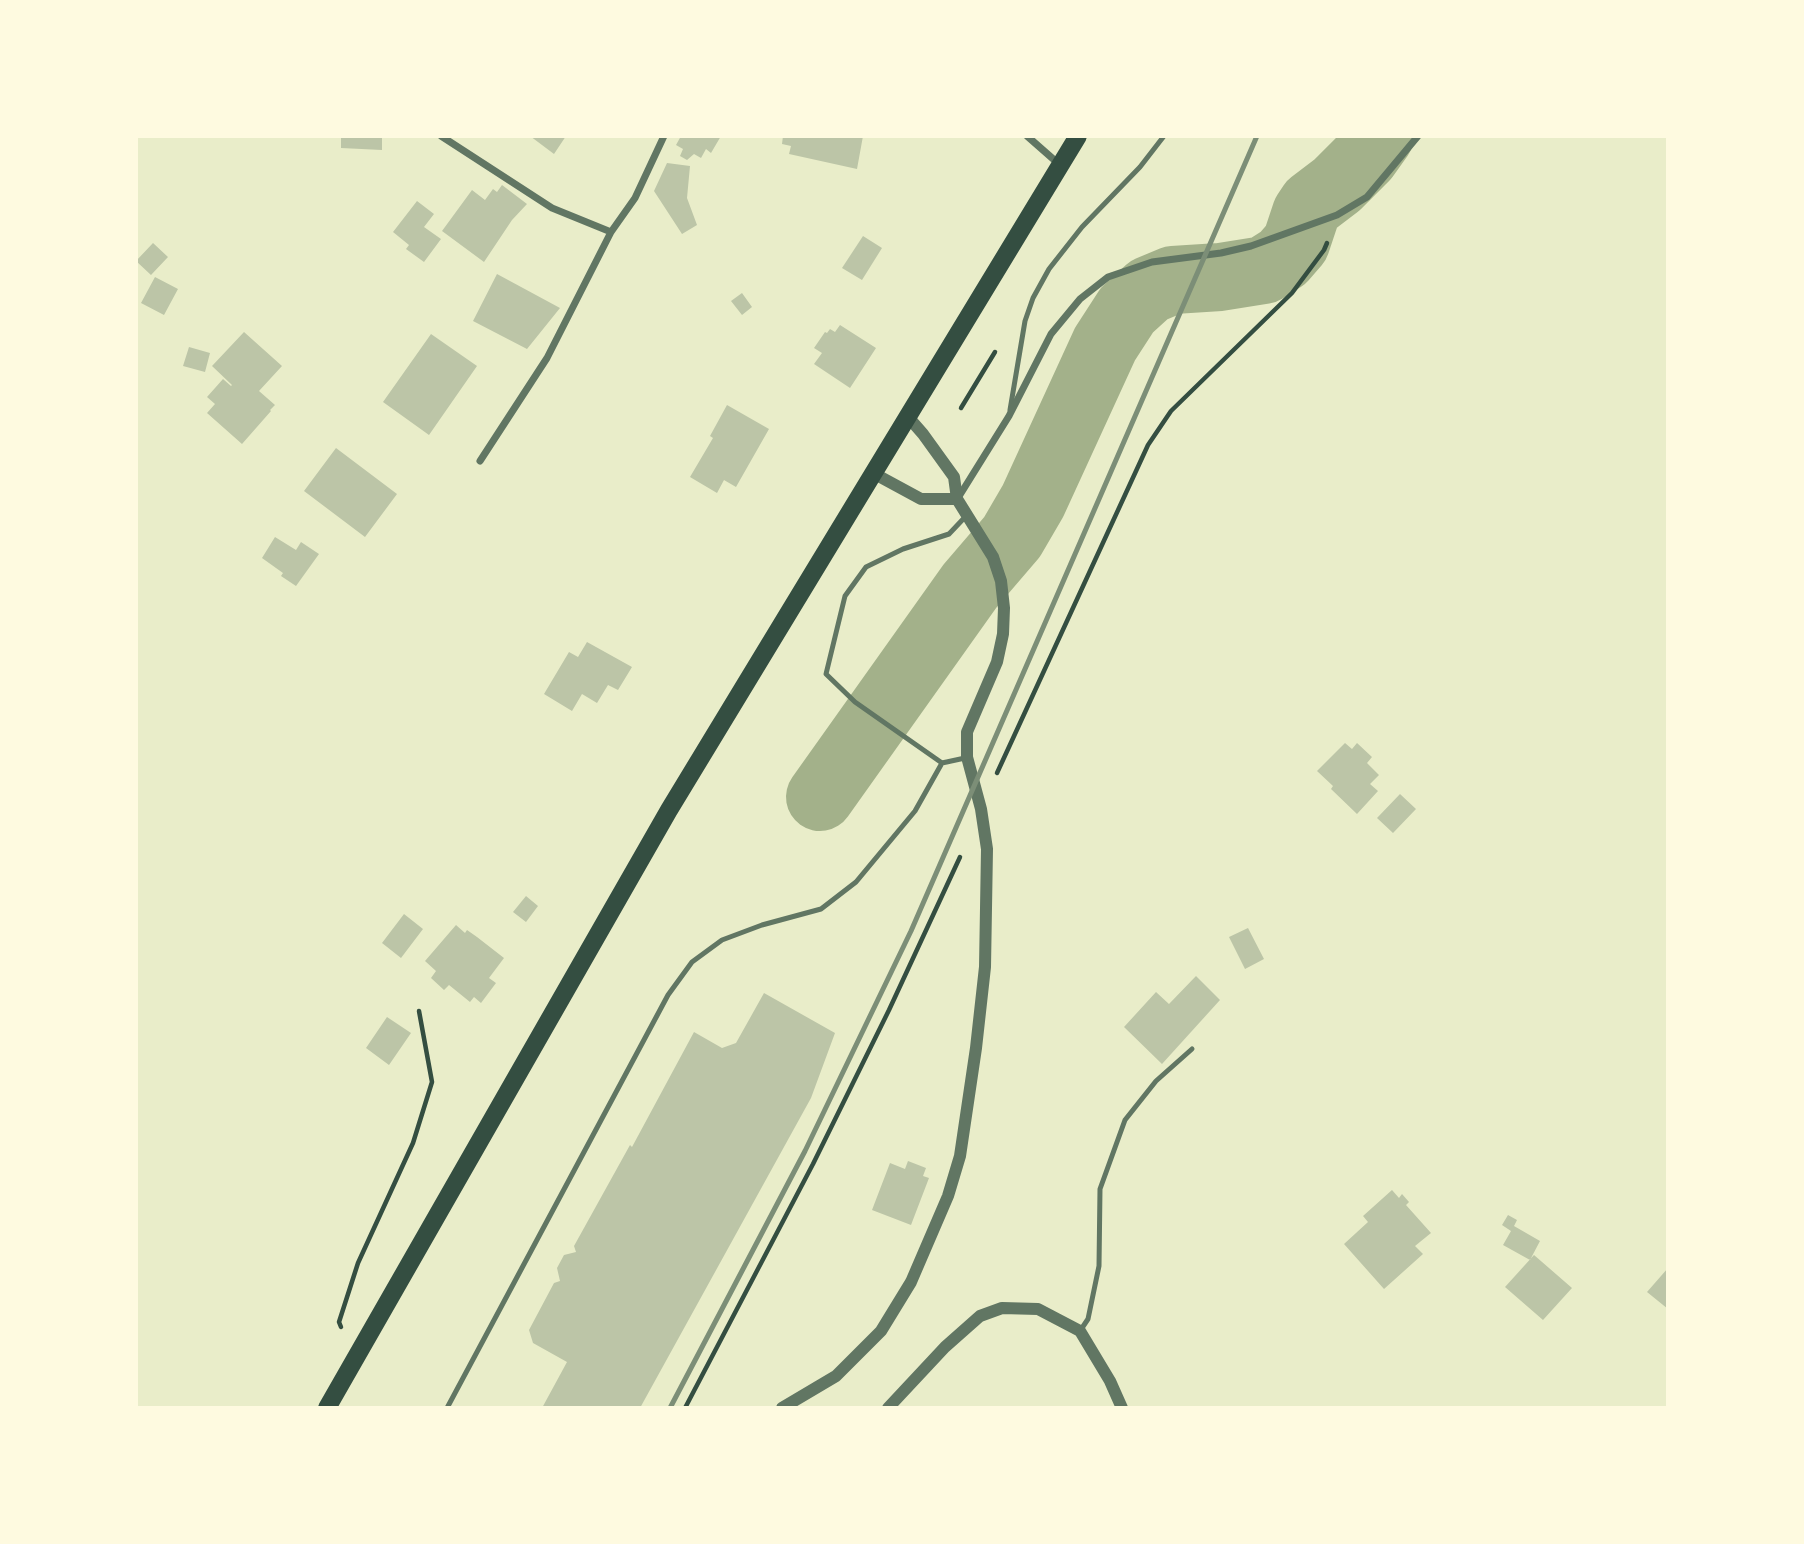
<!DOCTYPE html>
<html>
<head>
<meta charset="utf-8">
<style>
  body { margin:0 }
  #map { position:relative; width:1804px; height:1544px; overflow:hidden; background:#e9edc9; font-family:Jost,sans-serif }
  canvas { display:block }
  .frame { position:absolute; inset:0; border:138px solid #fefae0; pointer-events:none }
</style>
</head>
<body>
<div id="map">
<canvas width="1804" height="1544"></canvas>
<div class="frame"></div>
</div>
<script>
const context = document.querySelector('canvas').getContext('2d');
context.lineJoin = 'round';
function shape(rows) {
  const path = new Path2D();
  for (const r of rows) {
    path.moveTo(r[0], r[1]);
    for (let i = 2; i < r.length; i += 2) path.lineTo(r[i], r[i + 1]);
  }
  return path;
}
function stroke(path, color, width, dash) {
  context.strokeStyle = color;
  context.lineWidth = width;
  context.lineCap = dash ? 'butt' : 'round';
  context.setLineDash(dash || []);
  context.stroke(path);
}
function fill(path, color) {
  context.fillStyle = color;
  context.fill(path, 'evenodd');
}
const river = shape([
  [820,797,970,586,1012,537,1033,501,1105,344,1127,310,1149,290,1173,280,1220,277,1264,270,1283,258,1296,243,1306,213,1312,204,1337,185,1365,157,1380,136]
]);
const building = shape([
  [341,136,382,136,382,150,341,148],
  [530,136,566,136,554,154],
  [681,136,721,136,711,153,706,149,701,158,694,154,687,160,680,156,683,149,676,145],
  [783,136,863,136,857,169,789,154,791,146,782,144],
  [667,163,690,166,687,198,697,225,682,234,654,191],
  [502,185,527,204,512,220,484,262,442,231,472,190,485,200,493,189,497,192],
  [417,201,434,214,424,227,441,239,424,262,406,249,409,245,393,232],
  [863,236,882,248,862,280,842,268],
  [153,243,168,257,151,275,136,261],
  [497,274,560,308,527,349,473,321],
  [155,277,178,289,164,315,141,303],
  [742,293,752,307,742,315,731,301],
  [840,325,876,348,850,388,814,364,822,353,814,348,825,332,827,333,830,329,835,332],
  [244,332,282,366,259,391,275,405,270,410,271,411,242,444,207,413,215,404,207,397,223,379,231,386,232,385,212,366],
  [431,334,477,366,429,435,383,402],
  [189,347,210,353,205,372,183,366],
  [727,405,769,429,736,487,724,480,717,493,690,477,713,438,710,436],
  [336,448,397,494,365,537,304,491],
  [275,537,296,550,301,542,319,554,296,586,281,576,283,573,262,558],
  [587,642,632,667,618,690,608,685,597,703,582,694,572,711,544,694,569,652,578,657],
  [1345,743,1352,749,1357,743,1372,757,1367,763,1379,775,1370,784,1378,791,1357,814,1331,789,1333,786,1317,771],
  [1400,794,1416,809,1393,833,1377,818],
  [526,896,538,906,526,922,513,912],
  [404,914,423,929,401,958,382,943],
  [456,925,465,933,467,930,477,937,504,958,489,978,496,983,481,1003,474,997,470,1002,449,985,444,990,431,978,436,971,425,961],
  [1248,928,1264,959,1245,969,1229,937],
  [1196,976,1220,1000,1162,1064,1124,1027,1156,992,1169,1004],
  [764,993,835,1033,811,1098,640,1408,542,1408,567,1362,533,1343,529,1330,554,1283,560,1281,557,1268,564,1255,576,1252,574,1246,630,1145,632,1147,694,1032,722,1048,736,1043],
  [387,1017,411,1033,389,1065,366,1048],
  [908,1161,926,1168,923,1176,929,1178,911,1225,872,1210,890,1163,905,1169],
  [1392,1190,1399,1198,1402,1194,1409,1202,1406,1205,1431,1233,1415,1246,1423,1254,1384,1289,1344,1244,1368,1222,1363,1216],
  [1508,1215,1517,1220,1514,1226,1540,1241,1530,1260,1503,1245,1511,1231,1502,1225],
  [1534,1255,1572,1288,1543,1320,1505,1287],
  [1668,1268,1668,1309,1647,1292]
]);
const path = shape([
  [961,408,995,352],
  [997,773,1148,445,1171,411,1292,293,1324,250,1327,243],
  [341,1327,339,1322,358,1263,413,1143,432,1082,419,1011],
  [685,1408,813,1164,889,1010,960,857]
]);
const service = shape([
  [1010,410,1025,321,1033,298,1049,269,1082,227,1140,167,1164,136],
  [942,763,855,702,826,674,845,596,866,567,903,549,949,534,967,515],
  [1080,1331,1088,1319,1099,1266,1100,1189,1125,1120,1156,1081,1192,1049],
  [447,1408,668,995,692,962,722,940,762,925,821,909,856,882,915,811,942,763,965,758]
]);
const minor = shape([
  [441,136,552,208,611,232,635,198,664,136],
  [1027,136,1060,165],
  [480,461,547,358,611,232],
  [958,498,1009,416,1051,334,1080,299,1108,277,1152,262,1221,253,1251,246,1337,215,1367,197,1418,136]
]);
const tertiary = shape([
  [873,473,921,499,957,499],
  [782,1408,836,1376,881,1331,911,1282,948,1196,960,1156,976,1048,985,967,987,849,981,809,967,757,967,732,997,662,1003,634,1004,608,1001,581,993,557,957,499,954,477,923,434,909,418],
  [888,1408,945,1347,980,1316,1002,1308,1038,1309,1080,1331,1110,1381,1122,1408]
]);
const primary = shape([
  [327,1408,669,810,1078,136]
]);
const rail = shape([
  [670,1408,805,1151,911,931,1257,136]
]);
stroke(river, '#a3b18a', 68);
fill(building, '#bcc5a7');
stroke(path, '#344e41', 4.5);
stroke(service, '#617663', 5);
stroke(minor, '#617663', 7);
stroke(tertiary, '#617663', 12);
stroke(primary, '#344e41', 18);
stroke(rail, '#7c8e77', 5);
</script>
</body>
</html>
